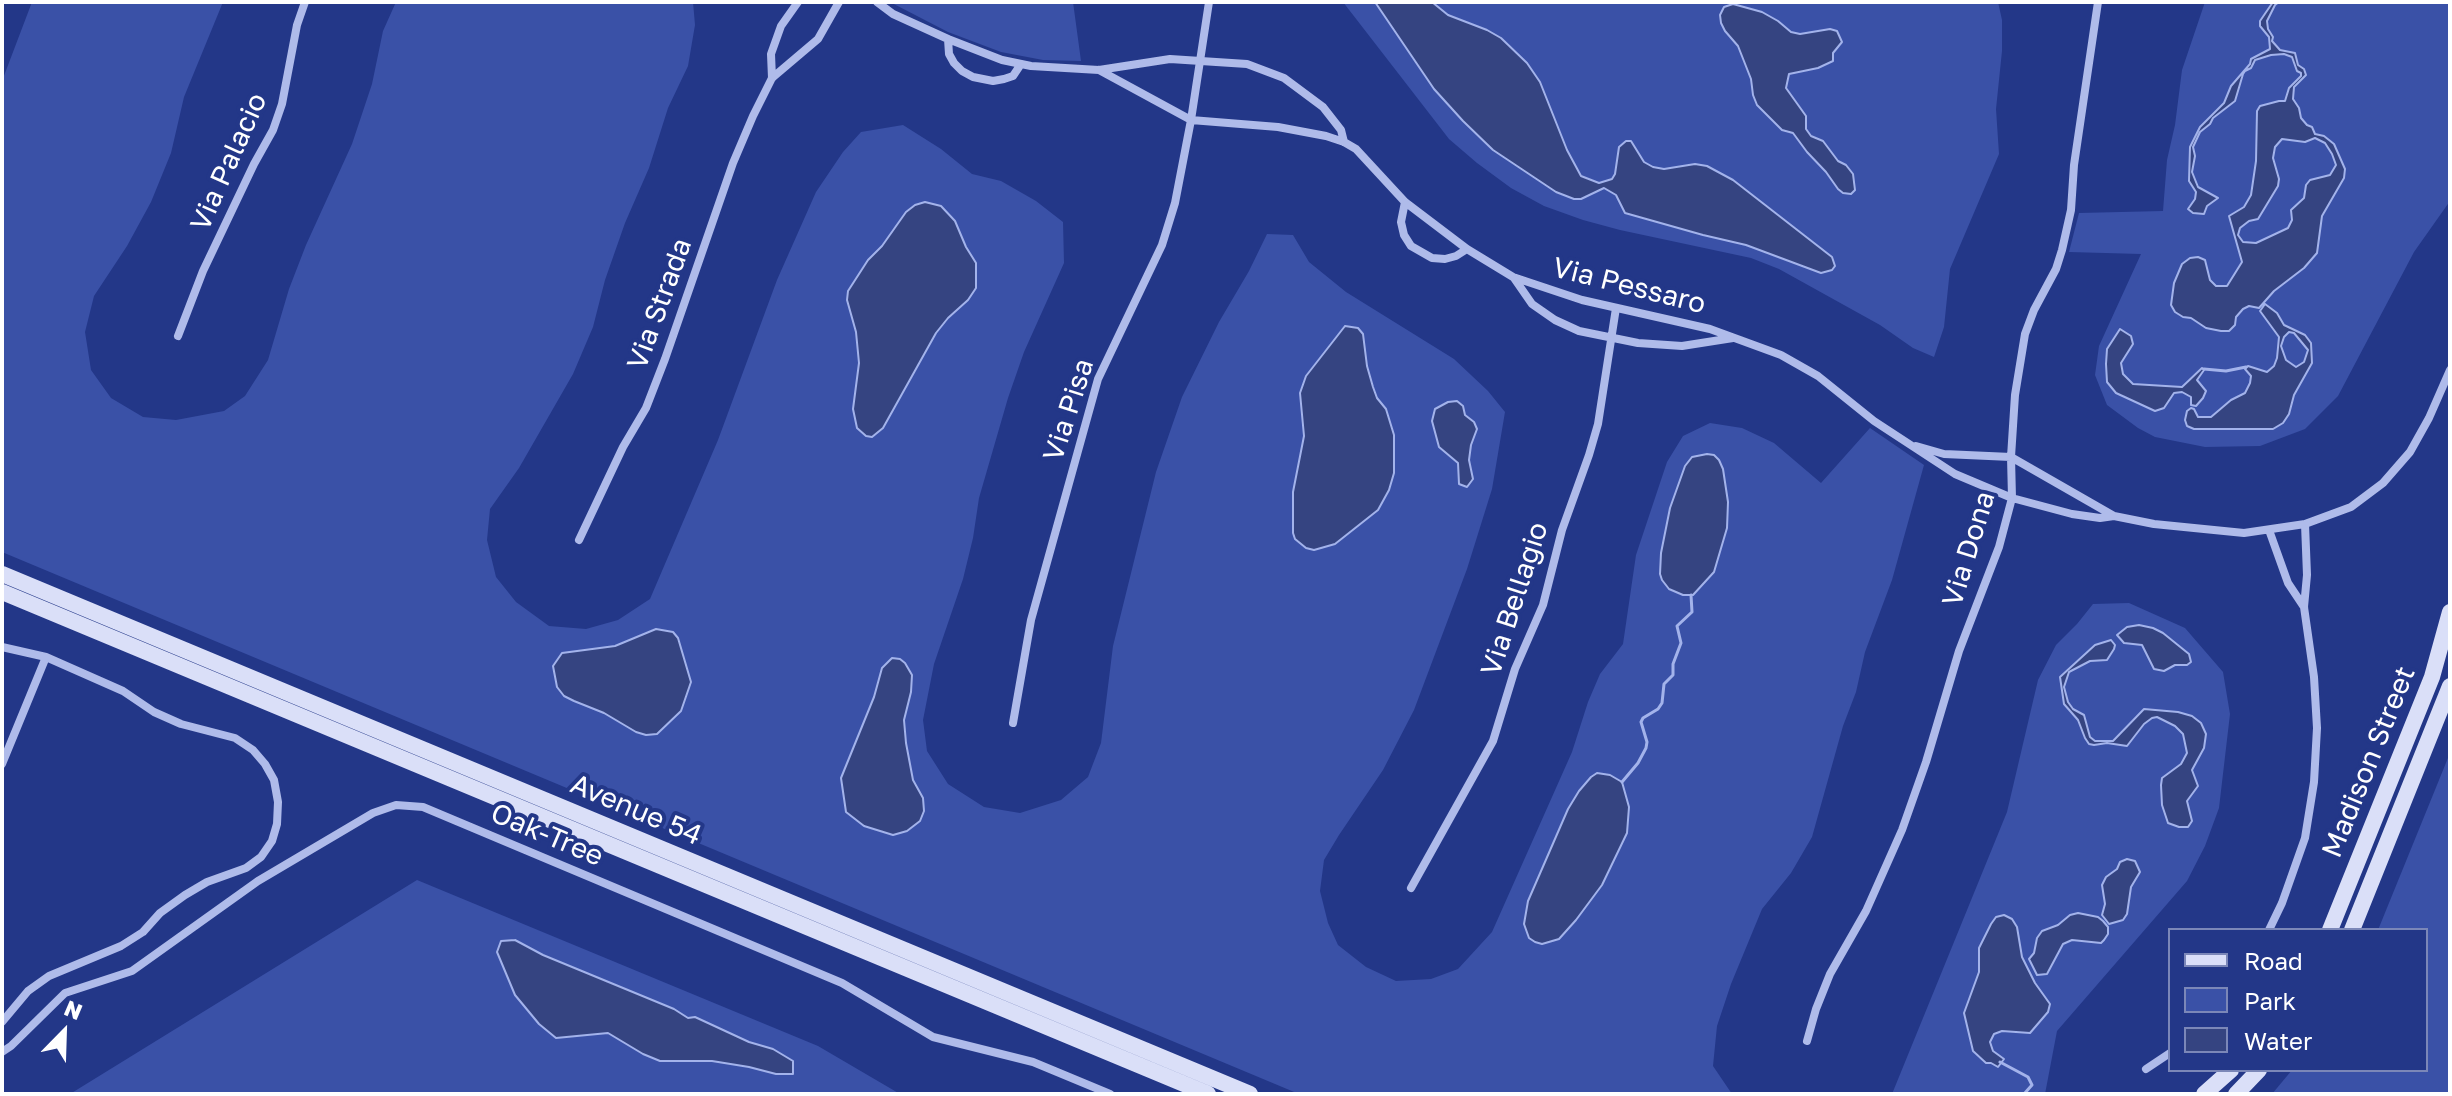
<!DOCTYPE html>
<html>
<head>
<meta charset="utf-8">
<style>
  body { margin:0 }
  #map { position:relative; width:2452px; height:1096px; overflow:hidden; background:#233788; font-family:"Golos Text",sans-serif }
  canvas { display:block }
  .frame { position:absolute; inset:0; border:4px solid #fff; pointer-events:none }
  .legend { position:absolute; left:2168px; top:928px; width:260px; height:144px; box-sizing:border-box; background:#233788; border:2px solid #7b87b8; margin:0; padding:10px 14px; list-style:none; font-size:24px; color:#fff }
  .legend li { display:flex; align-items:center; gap:16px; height:40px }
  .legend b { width:40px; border:2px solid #7b87b8 }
  .north { position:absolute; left:24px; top:992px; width:80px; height:80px; -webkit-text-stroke:6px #233788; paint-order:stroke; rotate:23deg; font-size:22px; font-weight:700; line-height:32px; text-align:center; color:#fff }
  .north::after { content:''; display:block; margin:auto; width:28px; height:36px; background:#fff; clip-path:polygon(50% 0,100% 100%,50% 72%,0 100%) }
</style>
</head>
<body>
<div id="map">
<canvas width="2452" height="1096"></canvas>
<div class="frame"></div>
<ul class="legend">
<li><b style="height:10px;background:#dadff8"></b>Road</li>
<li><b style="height:22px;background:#3a51a7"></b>Park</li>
<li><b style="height:22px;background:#354481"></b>Water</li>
</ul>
<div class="north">N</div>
</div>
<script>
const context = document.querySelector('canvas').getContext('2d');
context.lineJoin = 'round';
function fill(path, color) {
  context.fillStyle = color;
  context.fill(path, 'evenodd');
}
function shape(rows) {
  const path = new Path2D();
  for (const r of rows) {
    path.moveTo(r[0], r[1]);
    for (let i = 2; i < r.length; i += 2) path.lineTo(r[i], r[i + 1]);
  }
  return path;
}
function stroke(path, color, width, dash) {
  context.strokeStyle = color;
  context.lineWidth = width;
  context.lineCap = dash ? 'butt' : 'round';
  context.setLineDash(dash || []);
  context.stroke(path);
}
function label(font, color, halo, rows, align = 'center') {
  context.font = font + ' "Golos Text",sans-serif';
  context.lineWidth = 8;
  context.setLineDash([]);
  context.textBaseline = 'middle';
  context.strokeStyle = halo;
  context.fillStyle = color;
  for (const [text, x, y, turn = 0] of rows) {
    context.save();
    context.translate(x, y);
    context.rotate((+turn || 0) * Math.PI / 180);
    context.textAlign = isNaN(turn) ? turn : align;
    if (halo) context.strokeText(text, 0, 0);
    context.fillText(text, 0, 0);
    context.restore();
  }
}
const green = shape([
  [32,2,223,2,184,97,171,153,151,202,127,246,94,296,85,332,91,370,111,398,143,417,176,420,224,411,245,396,268,360,289,289,306,245,352,144,372,84,383,31,396,2,693,2,695,25,688,66,668,108,649,168,625,223,605,280,593,327,573,374,519,468,490,509,487,540,496,577,516,602,549,626,586,629,618,620,650,599,718,440,777,280,816,192,843,152,861,132,903,125,941,149,972,174,1001,181,1036,201,1063,222,1064,263,1024,352,1008,398,979,498,973,538,963,579,934,664,923,720,927,751,948,784,984,807,1020,813,1061,800,1088,777,1101,743,1113,646,1156,472,1182,397,1219,322,1249,271,1267,234,1293,235,1309,262,1346,292,1454,359,1488,391,1505,412,1492,489,1467,569,1414,710,1383,770,1339,835,1324,860,1320,891,1328,923,1338,945,1366,967,1396,981,1431,979,1458,969,1492,932,1572,752,1588,702,1600,674,1623,644,1636,555,1667,462,1683,436,1710,423,1742,428,1774,443,1821,483,1870,428,1924,465,1892,580,1865,652,1856,692,1843,726,1812,837,1791,873,1762,909,1731,984,1717,1026,1713,1066,1732,1094,1299,1094,2,552,2,81],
  [890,2,1073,2,1081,61,1043,60,1001,52,948,32],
  [1343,2,1998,2,2002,20,2002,51,1996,109,1999,154,1950,269,1944,327,1934,357,1913,348,1880,325,1779,269,1751,258,1620,230,1583,220,1544,206,1511,188,1477,163,1449,139],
  [2205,2,2450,2,2450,201,2414,252,2338,396,2305,429,2260,446,2205,447,2155,437,2138,428,2107,405,2095,375,2099,346,2141,254,2069,252,2079,213,2163,211,2167,160,2175,125,2182,70],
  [2129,603,2185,628,2223,672,2230,714,2219,808,2205,846,2187,881,2057,1031,2045,1094,1892,1094,2007,812,2038,680,2056,645,2077,624,2093,604],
  [2450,753,2450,1094,2272,1094,2292,1070,2426,1070,2426,930,2378,930],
  [417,880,818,1046,900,1094,70,1094]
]);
const water = shape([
  [1375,2,1432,2,1448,15,1487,30,1501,38,1527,63,1540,82,1567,150,1581,176,1599,183,1612,179,1615,174,1619,147,1626,141,1631,141,1644,162,1653,167,1664,169,1695,164,1707,166,1733,180,1832,257,1835,266,1832,270,1821,273,1746,245,1703,235,1625,213,1616,195,1604,188,1581,199,1574,199,1556,192,1493,150,1463,121,1434,89,1375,2],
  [2273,2,2279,2,2275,5,2267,21,2268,29,2273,37,2272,41,2280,50,2295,53,2298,65,2304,69,2306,75,2294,87,2293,99,2299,108,2301,118,2307,125,2312,127,2315,134,2324,136,2334,144,2345,169,2344,178,2322,216,2317,253,2304,268,2274,291,2259,308,2249,306,2243,309,2236,317,2235,325,2229,331,2221,331,2206,328,2191,318,2183,317,2175,312,2171,305,2174,283,2182,264,2190,258,2198,257,2205,260,2210,280,2216,286,2227,286,2242,262,2229,216,2244,207,2251,195,2256,161,2257,111,2260,106,2279,101,2285,101,2289,88,2301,76,2301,73,2297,71,2292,57,2284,54,2271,55,2255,60,2251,68,2245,71,2243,74,2235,101,2213,118,2210,124,2200,132,2193,147,2195,156,2192,172,2198,187,2218,198,2207,206,2204,214,2193,213,2188,209,2195,199,2196,192,2189,181,2190,147,2200,127,2224,103,2231,86,2250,64,2251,59,2270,49,2269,37,2260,26,2260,21,2273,2],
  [2315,138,2325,143,2332,154,2336,165,2330,175,2310,180,2306,185,2304,198,2291,210,2292,220,2288,228,2256,243,2243,242,2238,235,2240,228,2249,221,2258,219,2278,186,2279,179,2273,158,2275,147,2282,139,2305,142,2315,138],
  [1733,4,1762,12,1778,21,1791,32,1800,34,1830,29,1837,31,1842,42,1833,53,1833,61,1818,68,1789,74,1786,88,1806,116,1806,129,1811,136,1823,141,1838,161,1846,165,1853,174,1855,190,1851,194,1843,193,1838,189,1826,172,1807,152,1793,133,1782,130,1757,105,1753,95,1751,79,1738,46,1725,31,1721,23,1720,15,1724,7,1733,4],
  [925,202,941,206,955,221,966,247,976,263,976,288,968,300,948,318,936,333,883,428,872,437,866,436,857,428,853,409,859,363,856,332,847,300,848,291,868,260,882,246,906,212,915,205,925,202],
  [2265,304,2277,313,2284,325,2305,335,2311,343,2312,363,2294,395,2289,414,2283,423,2273,429,2194,429,2187,426,2185,420,2187,411,2191,408,2194,409,2198,417,2211,417,2231,400,2245,393,2250,383,2251,376,2245,369,2248,366,2267,372,2274,366,2277,358,2279,337,2260,311,2265,304],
  [2289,332,2294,333,2308,350,2304,362,2296,367,2286,360,2281,346,2284,337,2289,332],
  [1345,326,1358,328,1363,334,1367,366,1373,387,1377,398,1386,409,1394,435,1394,473,1389,490,1378,510,1335,544,1314,550,1306,548,1295,539,1293,533,1293,492,1304,436,1300,393,1306,376,1345,326],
  [2120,329,2131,336,2133,344,2121,363,2123,374,2133,384,2182,387,2202,368,2204,370,2197,380,2206,391,2203,398,2196,406,2191,405,2191,397,2182,392,2174,393,2164,408,2155,411,2116,393,2107,382,2106,364,2107,349,2120,329],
  [1457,401,1463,406,1465,415,1474,422,1477,429,1471,445,1469,460,1473,479,1467,487,1459,484,1458,463,1439,447,1432,421,1435,409,1448,402,1457,401],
  [1707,454,1714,455,1719,460,1723,469,1728,502,1727,528,1714,572,1693,595,1683,595,1669,589,1662,580,1660,574,1661,553,1670,508,1685,466,1692,457,1707,454],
  [2139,625,2153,628,2163,633,2189,654,2191,662,2187,665,2175,665,2164,671,2154,669,2142,645,2124,643,2117,635,2127,627,2139,625],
  [656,629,673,632,678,638,691,682,681,711,657,734,646,735,636,732,604,713,574,701,564,696,557,687,553,666,562,653,615,646,656,629],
  [2111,640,2115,645,2114,649,2107,660,2090,661,2069,672,2064,687,2068,702,2073,709,2084,715,2090,737,2095,741,2113,741,2144,709,2178,712,2192,716,2201,723,2206,734,2204,748,2192,770,2198,786,2187,801,2192,821,2188,827,2179,827,2168,823,2162,805,2161,785,2162,778,2181,764,2187,753,2183,734,2175,726,2157,717,2152,718,2144,724,2127,746,2107,743,2094,745,2089,744,2085,738,2078,720,2064,704,2060,677,2095,645,2111,640],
  [892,658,900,659,905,663,912,675,911,692,904,720,906,743,913,780,923,798,924,811,920,821,907,831,893,835,864,826,846,812,841,778,874,697,882,668,892,658],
  [1597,773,1610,775,1622,782,1629,807,1627,833,1602,885,1576,920,1559,939,1542,944,1535,942,1529,938,1524,924,1528,901,1568,809,1579,791,1591,777,1597,773],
  [2127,859,2135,861,2140,872,2131,887,2127,914,2123,920,2109,924,2102,915,2105,904,2102,885,2106,877,2117,869,2120,862,2127,859],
  [2078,913,2098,917,2103,921,2108,927,2108,934,2104,940,2101,943,2072,940,2063,944,2047,974,2037,975,2029,959,2034,953,2037,938,2042,931,2058,925,2070,915,2078,913],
  [2004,915,2012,919,2017,927,2022,957,2035,983,2050,1004,2048,1012,2030,1033,2002,1031,1994,1034,1990,1042,1993,1051,2004,1059,1998,1067,1991,1063,1986,1063,1973,1051,1964,1013,1979,972,1979,948,1991,924,1996,917,2004,915],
  [515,940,543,955,674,1009,688,1018,695,1017,749,1042,773,1049,793,1061,793,1074,776,1074,749,1067,712,1061,660,1061,643,1054,608,1033,556,1038,539,1024,515,995,497,952,501,941,515,940]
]);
const stream = shape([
  [2204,369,2226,371,2246,367],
  [1622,782,1638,763,1646,748,1647,742,1641,722,1643,718,1658,709,1662,703,1664,684,1673,675,1673,664,1681,643,1677,626,1692,612,1691,595],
  [2000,1062,2028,1077,2032,1085,2024,1094]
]);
const street = shape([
  [877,2,893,14,948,39,1002,60,1031,66,1099,70,1170,59,1247,64,1284,78,1323,107,1341,130,1344,142],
  [948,39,949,54,954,63,962,71,973,77,993,81,1004,79,1013,76,1021,64],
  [1099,70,1191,120,1278,127,1326,136,1344,142,1356,149,1405,202,1467,249,1513,277,1582,300,1710,329,1781,355,1818,376,1874,421,1955,474,2012,498,2072,514,2100,518,2114,516,2154,524,2244,533,2305,524,2351,507,2383,483,2410,452,2429,418,2450,370],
  [772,78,771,54,781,26,798,2],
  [1405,202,1401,222,1404,235,1411,246,1432,258,1445,259,1456,256,1467,249],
  [1514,278,1532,304,1555,320,1579,331,1638,343,1682,346,1733,338],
  [178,336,203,271,254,164,273,130,282,104,297,25,305,2],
  [1916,446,1944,454,2011,457,2114,516],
  [2269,530,2288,583,2304,607],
  [579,540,623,447,646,408,665,359,733,163,753,116,772,78,818,39,839,2],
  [2,647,46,657,123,691,154,712,181,724,235,738,253,750,265,764,274,780,278,802,277,824,272,841,261,857,246,868,207,882,185,895,160,913,143,932,121,946,49,976,28,991,2,1022],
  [1013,723,1031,620,1098,379,1162,245,1175,203,1191,120,1209,2],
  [2,764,46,657],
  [1411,888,1493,741,1515,669,1543,605,1562,530,1589,455,1598,424,1616,308],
  [2269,930,2282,903,2305,838,2314,782,2317,728,2314,677,2304,607,2307,575,2305,524],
  [1807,1041,1816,1009,1830,974,1866,911,1902,830,1926,762,1959,651,1999,547,2012,498,2011,457,2015,395,2025,334,2034,310,2056,269,2062,250,2071,210,2074,165,2098,2],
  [2,1052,11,1046,65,993,132,971,258,881,373,813,396,805,423,807,842,983,933,1037,1033,1062,1110,1094],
  [2146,1069,2170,1053]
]);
const secondary = shape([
  [2,574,1250,1094],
  [2,592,1208,1094],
  [2330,930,2432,677,2450,612],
  [2352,930,2450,686],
  [2204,1094,2231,1070],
  [2236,1094,2259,1070]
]);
const streetNames = [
  ["Via Palacio",229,162,-66],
  ["Via Pessaro",1629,286,14],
  ["Via Strada",660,304,-70],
  ["Via Pisa",1069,410,-72],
  ["Via Dona",1969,549,-73],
  ["Via Bellagio",1515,599,-72],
  ["Madison Street",2369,762,-68],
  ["Avenue 54",636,810,23],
  ["Oak-Tree",547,835,23]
];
fill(green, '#3a51a7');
fill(water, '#354481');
stroke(water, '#a3b3eb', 2);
stroke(stream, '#a3b3eb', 3);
stroke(street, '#afbbea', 8);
stroke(secondary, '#dadff8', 16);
label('28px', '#fff', '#233788', streetNames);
</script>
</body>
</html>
